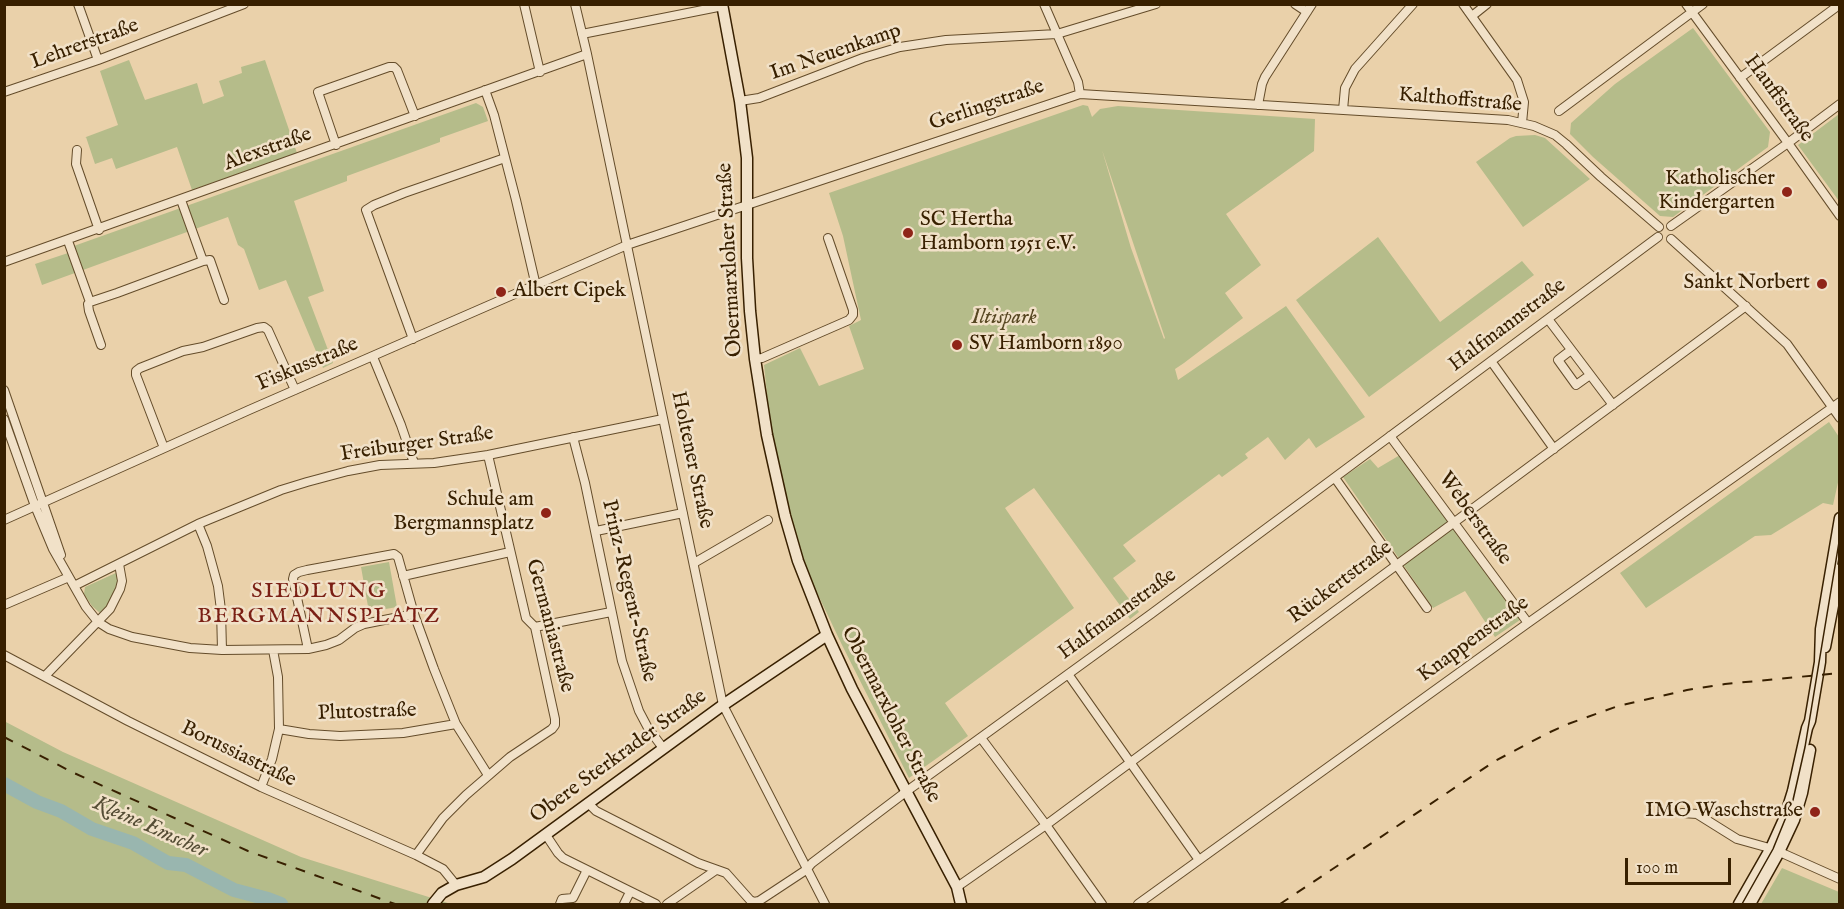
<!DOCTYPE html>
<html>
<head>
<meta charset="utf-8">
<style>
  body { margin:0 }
  #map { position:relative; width:1844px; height:909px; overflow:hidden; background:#ead1aa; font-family:"IM FELL English",serif }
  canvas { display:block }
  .frame { position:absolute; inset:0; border:6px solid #382000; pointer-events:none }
  .scale { position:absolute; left:1625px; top:858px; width:106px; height:27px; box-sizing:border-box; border:3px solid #382000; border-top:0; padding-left:8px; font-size:18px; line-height:21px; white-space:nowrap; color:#382000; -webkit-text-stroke:4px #f1e1c8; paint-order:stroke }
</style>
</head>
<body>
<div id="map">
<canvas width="1844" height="909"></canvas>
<div class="frame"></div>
<div class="scale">100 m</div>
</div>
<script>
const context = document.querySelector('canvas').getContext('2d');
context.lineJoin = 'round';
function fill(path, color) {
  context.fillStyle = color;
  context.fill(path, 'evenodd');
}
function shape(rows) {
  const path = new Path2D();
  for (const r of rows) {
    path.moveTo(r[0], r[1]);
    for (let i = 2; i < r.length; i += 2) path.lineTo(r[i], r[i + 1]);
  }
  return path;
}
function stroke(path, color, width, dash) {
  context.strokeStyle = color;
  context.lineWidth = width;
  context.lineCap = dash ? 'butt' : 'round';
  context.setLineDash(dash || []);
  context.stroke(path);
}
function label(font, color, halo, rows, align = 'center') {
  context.font = font + ' "IM FELL English",serif';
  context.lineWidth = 5;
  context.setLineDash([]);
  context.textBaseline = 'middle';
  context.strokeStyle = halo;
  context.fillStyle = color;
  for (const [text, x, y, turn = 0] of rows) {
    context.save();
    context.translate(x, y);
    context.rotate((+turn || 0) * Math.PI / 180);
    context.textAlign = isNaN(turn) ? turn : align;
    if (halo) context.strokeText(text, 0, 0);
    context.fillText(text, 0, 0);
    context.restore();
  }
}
const green = shape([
  [1693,28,1770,132,1768,147,1673,217,1660,216,1593,157,1570,134,1571,123,1615,84],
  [129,60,145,100,197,83,203,104,224,96,219,81,242,73,241,67,265,60,297,153,192,190,177,147,116,169,112,158,95,164,86,137,78,140,118,125,100,71],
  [476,103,483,107,488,121,440,138,440,142,347,176,347,181,294,201,324,291,308,297,333,363,323,368,286,280,259,290,244,249,238,245,228,217,42,285,35,264,68,253,71,247],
  [1083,105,1088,106,1092,117,1100,109,1118,106,1315,119,1314,151,1226,214,1261,265,1225,293,1243,318,1184,363,1175,369,1178,380,1286,306,1365,417,1316,448,1309,438,1285,460,1268,437,1245,454,1248,458,1222,477,1219,474,1123,545,1136,561,1113,578,1139,612,1130,619,1034,488,1005,508,1074,608,945,703,968,736,909,778,842,645,810,578,790,518,771,434,764,365,800,348,819,386,864,369,849,326,861,320,843,236,829,193],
  [1102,150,1165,338,1164,339,1131,248],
  [1839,114,1839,201,1798,145],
  [1535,135,1545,138,1590,179,1523,227,1476,162,1510,138,1516,136],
  [1378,237,1440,322,1522,261,1534,275,1369,397,1296,300],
  [1829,422,1839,437,1839,478,1833,505,1823,503,1771,535,1755,536,1646,608,1620,573],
  [1400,455,1520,620,1495,637,1465,591,1433,608,1343,477,1370,459,1378,468],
  [389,562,397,607,369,612,361,567],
  [118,572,119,578,110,603,103,612,100,613,92,606,84,594,85,587],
  [4,721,63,752,301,857,451,904,5,904],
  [1782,868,1839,892,1839,904,1761,904]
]);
const river = shape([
  [4,784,37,802,61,811,92,829,133,843,168,863,186,865,234,890,268,899,281,904]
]);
const street = shape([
  [78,4,98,60],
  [524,4,540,72],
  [575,4,587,54,723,705,825,904],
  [1044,4,1078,82,1080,94],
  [1295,4,1307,12],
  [1463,4,1517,80,1524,102,1522,123],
  [1686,4,1788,143,1840,216],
  [1472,16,1487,4],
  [582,34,723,6],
  [1740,78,1835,8],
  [485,90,494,115,516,200,536,286],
  [4,92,98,60,244,4],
  [740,101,759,98,863,58,900,47,946,40,1057,34,1156,4],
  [1258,105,1262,84,1265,77,1312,4],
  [1343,110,1345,88,1355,69,1413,4],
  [1559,111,1703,4],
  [336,145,318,92,389,67,394,67,397,70,415,116],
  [77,150,76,164,99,230],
  [1671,226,1788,143,1840,104],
  [1671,239,1787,344,1840,418],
  [68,241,90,302,117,293,203,261,181,200],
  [203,261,210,260,224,300],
  [4,262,587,54],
  [90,302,88,304,89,311,101,345],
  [1548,319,1613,405],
  [413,339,366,210,374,205,404,193,505,158],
  [1571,350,1558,360,1576,385,1590,375],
  [373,357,401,425,414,463],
  [755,359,762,358,849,320,853,315,853,310,828,238],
  [1491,361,1554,449],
  [4,390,61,555],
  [4,419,35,506,53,549,86,607,98,622,109,629,132,637,190,648,222,650,308,649,326,645,339,640,355,628,364,624,414,614],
  [1390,436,1528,623],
  [573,437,585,483,622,661,639,711,648,728,663,748],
  [164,448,136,375,136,371,140,368,183,351,203,347,257,328,264,327,268,330,295,390],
  [1335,478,1427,608],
  [4,520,249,410,627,245,1080,94,1508,120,1534,126,1555,135,1566,144,1601,177,1659,227],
  [198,524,207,546,218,586,221,610,222,650],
  [596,531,683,513],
  [694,563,768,520],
  [403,576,510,552],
  [74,586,198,524,281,490,307,482,348,471,380,465,434,463,488,455,663,419],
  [4,605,69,577],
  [535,627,611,612],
  [308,649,293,579,294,575,299,572,307,570,394,554,398,557,414,614,434,669,456,724,488,775],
  [4,655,128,721,261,787,416,855,443,869,456,885],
  [1068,674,1199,860],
  [45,676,110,609,120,589,122,581,119,564],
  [279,729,309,734,340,736,403,733,456,724],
  [981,738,1046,825,1102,904],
  [261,787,272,759,279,729,278,677,273,650],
  [588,803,596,811,698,863,726,873,750,900,754,902,759,901,806,870,812,863,907,791,1151,614,1658,237],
  [1682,813,1697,814,1737,839,1773,849,1840,879],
  [546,835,558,853,563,858,656,904],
  [416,855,443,818,466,795,510,757,552,729,555,725,555,719,535,627,526,618,488,455],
  [957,887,1046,825,1746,306],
  [560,904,562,899,573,898,587,870],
  [624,904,630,892],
  [667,904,716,870],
  [1138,904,1528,623,1840,402]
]);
const secondary = shape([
  [722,4,740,101,747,158,747,258,750,311,755,359,767,435,785,516,798,561,827,635,852,689,957,887,961,904],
  [1825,647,1840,569],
  [433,904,442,893,456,885,484,877,512,859,723,705,827,635],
  [1739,904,1771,848,1785,817,1793,791,1807,728,1810,721,1820,662,1821,629,1840,518],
  [1750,904,1779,852,1794,820,1802,793,1810,750]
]);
const tram = shape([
  [1742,904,1773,849,1793,800,1805,747,1840,536]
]);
const rail = shape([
  [4,737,74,773,248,851,395,904],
  [1280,904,1495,761,1548,733,1568,724,1618,706,1687,690,1725,684,1840,673]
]);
const markers = [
  [1787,192,6,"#8f2418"],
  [908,233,6,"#8f2418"],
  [1822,284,6,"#8f2418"],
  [501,292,6,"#8f2418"],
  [957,345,6,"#8f2418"],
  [546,513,6,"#8f2418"],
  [1815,812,6,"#8f2418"]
];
const streetNames = [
  ["Lehrerstraße",85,45,-20],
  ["Im Neuenkamp",836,53,-19],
  ["Hauffstraße",1778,99,54],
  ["Kalthoffstraße",1460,101,5],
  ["Gerlingstraße",987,106,-19],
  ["Alexstraße",268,150,-20],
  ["Obermarxloher Straße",731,260,-93],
  ["Halfmannstraße",1508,326,-37],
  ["Fiskusstraße",308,365,-23],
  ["Freiburger Straße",417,445,-8],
  ["Holtener Straße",691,460,78],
  ["Weberstraße",1474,519,54],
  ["Rückertstraße",1341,583,-37],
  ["Prinz-Regent-Straße",628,591,77],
  ["Halfmannstraße",1118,615,-36],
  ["Germaniastraße",549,626,75],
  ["Knappenstraße",1474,640,-36],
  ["Plutostraße",367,713,-2],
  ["Obermarxloher Straße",890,715,63],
  ["Borussiastraße",238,755,26],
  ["Obere Sterkrader Straße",619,757,-36]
];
const poiNames = [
  ["Katholischer",1775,180],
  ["Kindergarten",1775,204],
  ["SC Hertha",920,221,"left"],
  ["Hamborn 1951 e.V.",920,245,"left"],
  ["Sankt Norbert",1810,284],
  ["Albert Cipek",513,292,"left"],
  ["SV Hamborn 1890",969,345,"left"],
  ["Schule am",534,501],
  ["Bergmannsplatz",534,525],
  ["IMO Waschstraße",1803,812]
];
const parkNames = [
  ["Iltispark",1004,319]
];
const neighbourhoodNames = [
  ["SIEDLUNG",319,592],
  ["BERGMANNSPLATZ",319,617]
];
const waterNames = [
  ["Kleine Emscher",150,828,24]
];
fill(green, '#b5bc8a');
stroke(river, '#99b6af', 14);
stroke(street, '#644c2a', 10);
stroke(secondary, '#382000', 13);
stroke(street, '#f1e1c8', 8);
stroke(secondary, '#f1e1c8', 10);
stroke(tram, '#382000', 1.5);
stroke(rail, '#382000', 2, [10, 10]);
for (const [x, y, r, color] of markers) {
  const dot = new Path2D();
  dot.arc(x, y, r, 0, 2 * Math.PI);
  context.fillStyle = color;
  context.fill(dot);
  stroke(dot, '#f1e1c8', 2);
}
label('21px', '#382000', '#f1e1c8', streetNames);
label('21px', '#382000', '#f1e1c8', poiNames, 'right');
label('italic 21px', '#574722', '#f1e1c8', parkNames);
context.letterSpacing = '1.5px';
label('22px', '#7a1f14', '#f1e1c8', neighbourhoodNames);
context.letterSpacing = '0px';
label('italic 22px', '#554d35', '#f1e1c8', waterNames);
</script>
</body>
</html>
